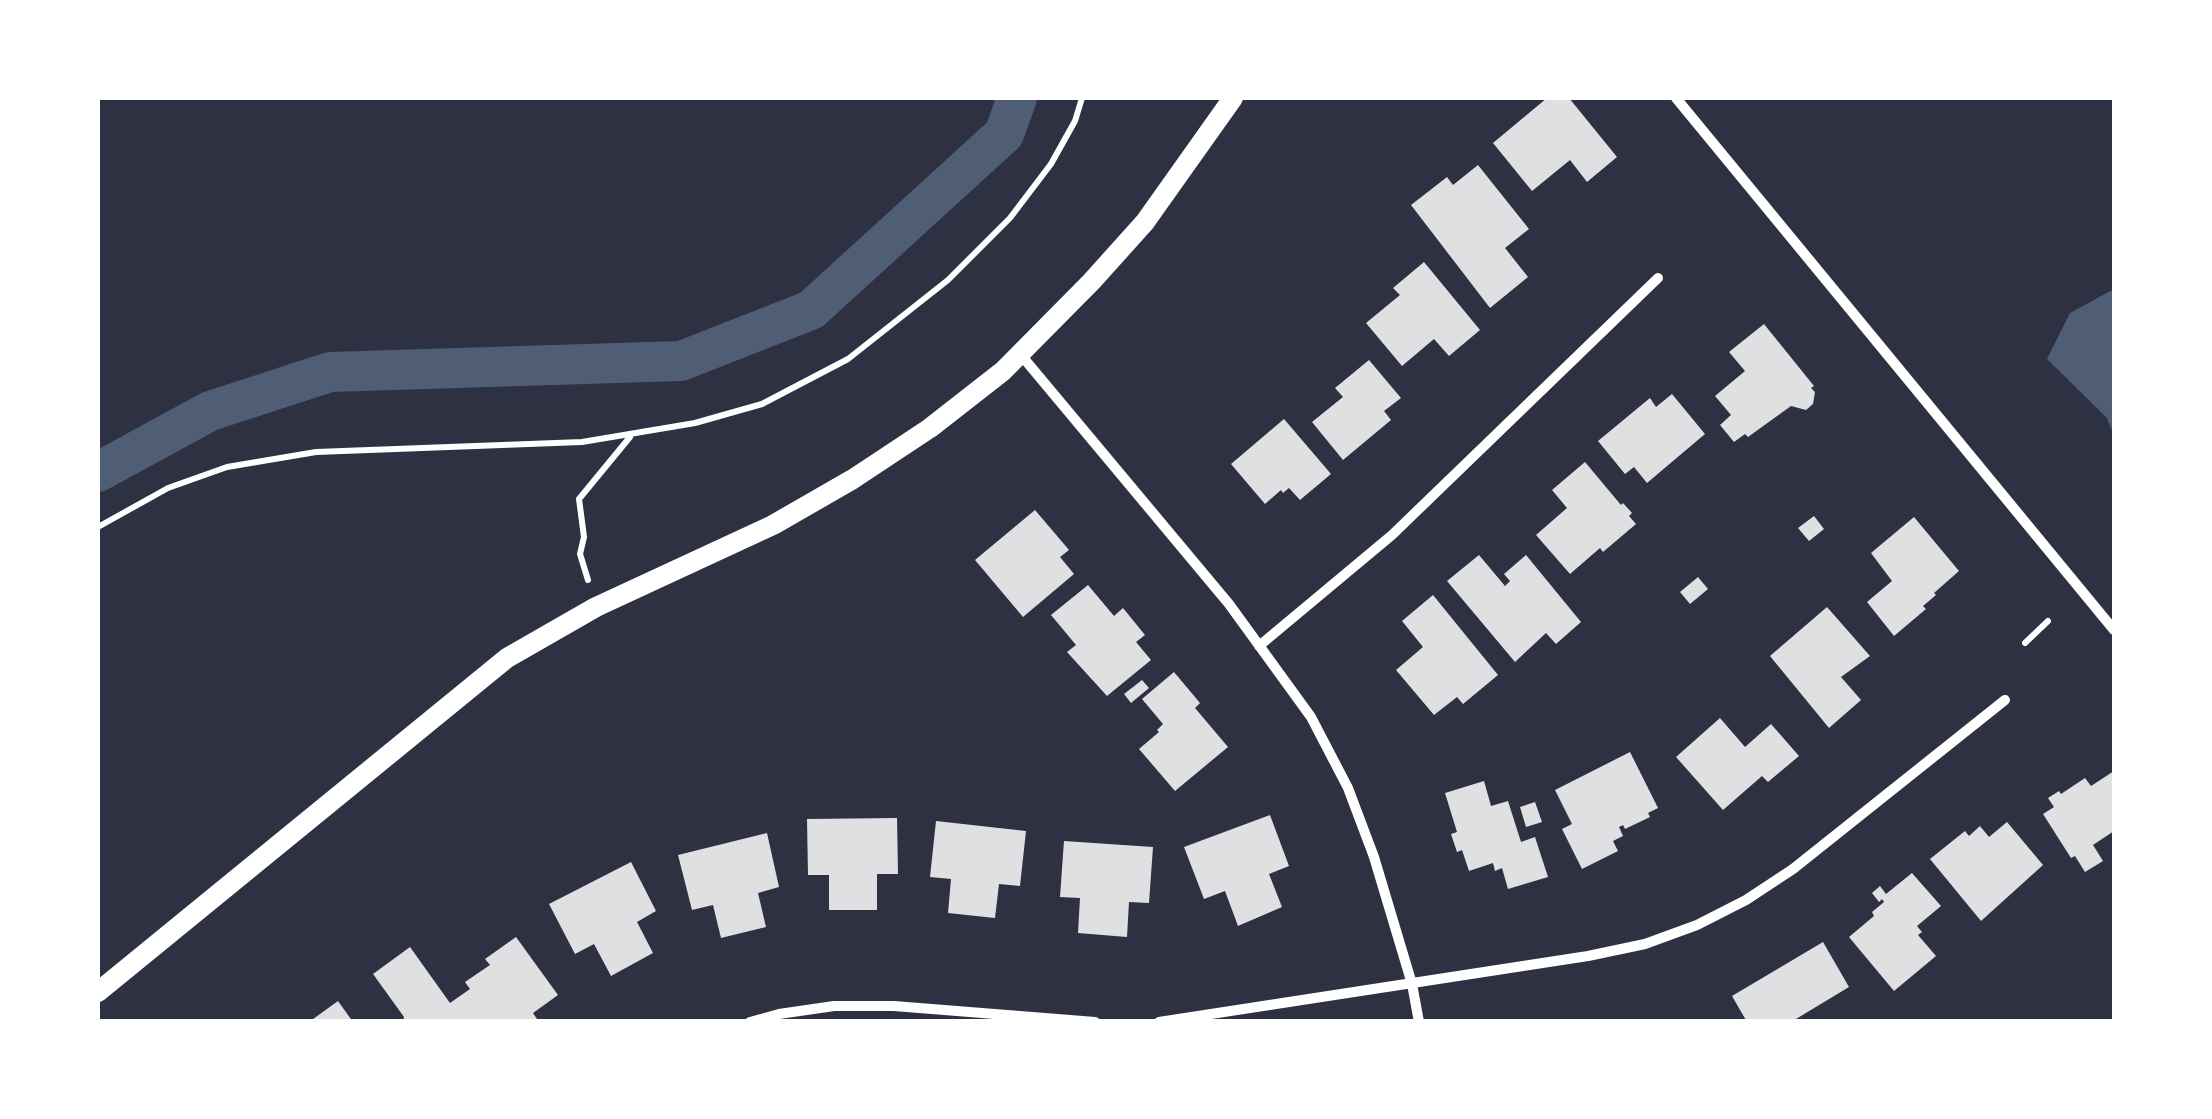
<!DOCTYPE html>
<html>
<head>
<meta charset="utf-8">
<style>
  body { margin:0 }
  #map { position:relative; width:2212px; height:1119px; overflow:hidden; background:#2d3142; font-family:Merriweather,serif }
  canvas { display:block }
  .frame { position:absolute; inset:0; border:100px solid #fff; pointer-events:none }
</style>
</head>
<body>
<div id="map">
<canvas width="2212" height="1119"></canvas>
<div class="frame"></div>
</div>
<script>
const context = document.querySelector('canvas').getContext('2d');
context.lineJoin = 'round';
function fill(path, color) {
  context.fillStyle = color;
  context.fill(path, 'evenodd');
}
function shape(rows) {
  const path = new Path2D();
  for (const r of rows) {
    path.moveTo(r[0], r[1]);
    for (let i = 2; i < r.length; i += 2) path.lineTo(r[i], r[i + 1]);
  }
  return path;
}
function stroke(path, color, width, dash) {
  context.strokeStyle = color;
  context.lineWidth = width;
  context.lineCap = dash ? 'butt' : 'round';
  context.setLineDash(dash || []);
  context.stroke(path);
}
const water = shape([
  [2114,289,2114,436,2107,418,2047,359,2070,313]
]);
const canal = shape([
  [98,472,210,411,330,372,681,361,811,310,1004,134,1017,98]
]);
const building = shape([
  [1547,98,1569,98,1617,157,1587,182,1570,160,1532,191,1493,143],
  [1478,165,1529,229,1505,248,1528,277,1490,308,1411,205,1447,177,1453,185],
  [1424,262,1480,330,1449,356,1434,339,1402,366,1366,323,1400,295,1393,288],
  [1764,324,1814,386,1811,388,1815,392,1813,404,1806,410,1791,406,1748,437,1745,434,1734,442,1720,425,1731,415,1715,396,1745,371,1729,352],
  [1369,360,1401,398,1384,411,1391,420,1343,460,1312,422,1343,397,1335,388],
  [1672,394,1705,434,1647,483,1634,467,1625,474,1598,441,1650,398,1656,407],
  [1284,419,1331,474,1300,500,1289,488,1283,493,1281,490,1265,504,1231,464],
  [1585,462,1621,505,1623,503,1632,513,1629,516,1636,524,1603,552,1600,548,1570,574,1536,535,1567,508,1552,490],
  [1035,510,1069,550,1060,557,1074,574,1023,617,975,560],
  [1814,516,1824,529,1809,541,1798,528],
  [1914,517,1959,571,1934,593,1936,595,1923,606,1926,609,1894,636,1867,602,1892,581,1871,553],
  [1479,555,1505,586,1510,581,1504,574,1526,555,1581,622,1556,644,1546,633,1515,662,1447,581],
  [1698,577,1708,589,1690,604,1680,592],
  [1088,585,1114,616,1123,608,1145,635,1136,642,1151,660,1107,696,1067,652,1076,645,1051,615],
  [1433,595,1498,675,1463,704,1457,697,1434,715,1396,670,1423,647,1402,621],
  [1827,607,1870,656,1841,677,1861,700,1829,728,1770,656],
  [1174,672,1200,703,1195,708,1228,747,1175,791,1139,749,1159,732,1157,730,1163,724,1142,699],
  [1142,680,1149,688,1131,703,1124,694],
  [1720,718,1745,747,1771,724,1799,756,1768,782,1762,776,1723,810,1676,757],
  [1630,752,1658,808,1648,813,1650,817,1625,829,1623,825,1619,827,1623,836,1613,841,1618,851,1582,869,1562,829,1572,824,1555,790],
  [2114,771,2114,831,2093,845,2103,861,2085,872,2075,856,2071,858,2043,814,2054,807,2048,798,2059,791,2061,794,2085,778,2091,786],
  [1484,781,1491,806,1508,801,1521,842,1535,837,1548,877,1508,889,1502,868,1495,871,1493,863,1469,871,1462,850,1457,852,1451,834,1457,832,1445,793],
  [1535,802,1542,822,1526,827,1520,807],
  [1270,815,1289,866,1269,874,1282,907,1238,926,1225,891,1204,899,1184,847],
  [897,818,898,874,877,874,877,910,829,910,829,875,808,875,807,819],
  [936,821,1026,831,1020,886,999,884,995,918,948,913,951,879,930,877],
  [2007,822,2043,865,1981,921,1930,859,1965,831,1969,836,1980,826,1989,837],
  [767,833,779,887,758,893,766,927,721,938,713,905,692,910,678,855],
  [1064,841,1153,847,1149,903,1129,902,1127,937,1078,933,1080,898,1060,897],
  [631,862,656,911,637,922,653,953,611,976,594,944,575,954,549,904],
  [1912,873,1941,906,1917,926,1922,932,1918,935,1936,956,1894,991,1849,937,1874,916,1872,912,1884,902,1882,899,1879,902,1872,893,1880,886,1886,894],
  [516,937,558,995,533,1013,537,1019,534,1022,403,1022,404,1017,373,974,410,947,450,1003,470,989,465,982,490,965,485,959],
  [1823,942,1849,987,1791,1022,1747,1022,1732,996],
  [338,1001,353,1022,309,1022]
]);
const path = shape([
  [98,527,168,488,227,467,316,452,582,442,695,423,762,404,848,359,948,280,1010,218,1051,164,1075,121,1082,98],
  [588,580,580,554,584,537,579,499,630,437],
  [2025,643,2048,621]
]);
const minor = shape([
  [1676,98,2114,630],
  [1021,355,1229,604,1311,717,1348,788,1374,857,1412,984,1419,1022],
  [1259,646,1392,535,1658,278],
  [750,1022,779,1014,834,1006,894,1006,1095,1022],
  [1159,1022,1588,956,1645,944,1697,925,1746,900,1793,869,2005,700]
]);
const secondary = shape([
  [98,992,507,658,596,607,773,525,853,479,930,428,1003,371,1092,281,1145,222,1233,98]
]);
fill(water, '#4f5d75');
stroke(canal, '#4f5d75', 40);
fill(building, '#e0e0e3');
stroke(path, '#fff', 6);
stroke(minor, '#fff', 10);
stroke(secondary, '#fff', 20);
</script>
</body>
</html>
